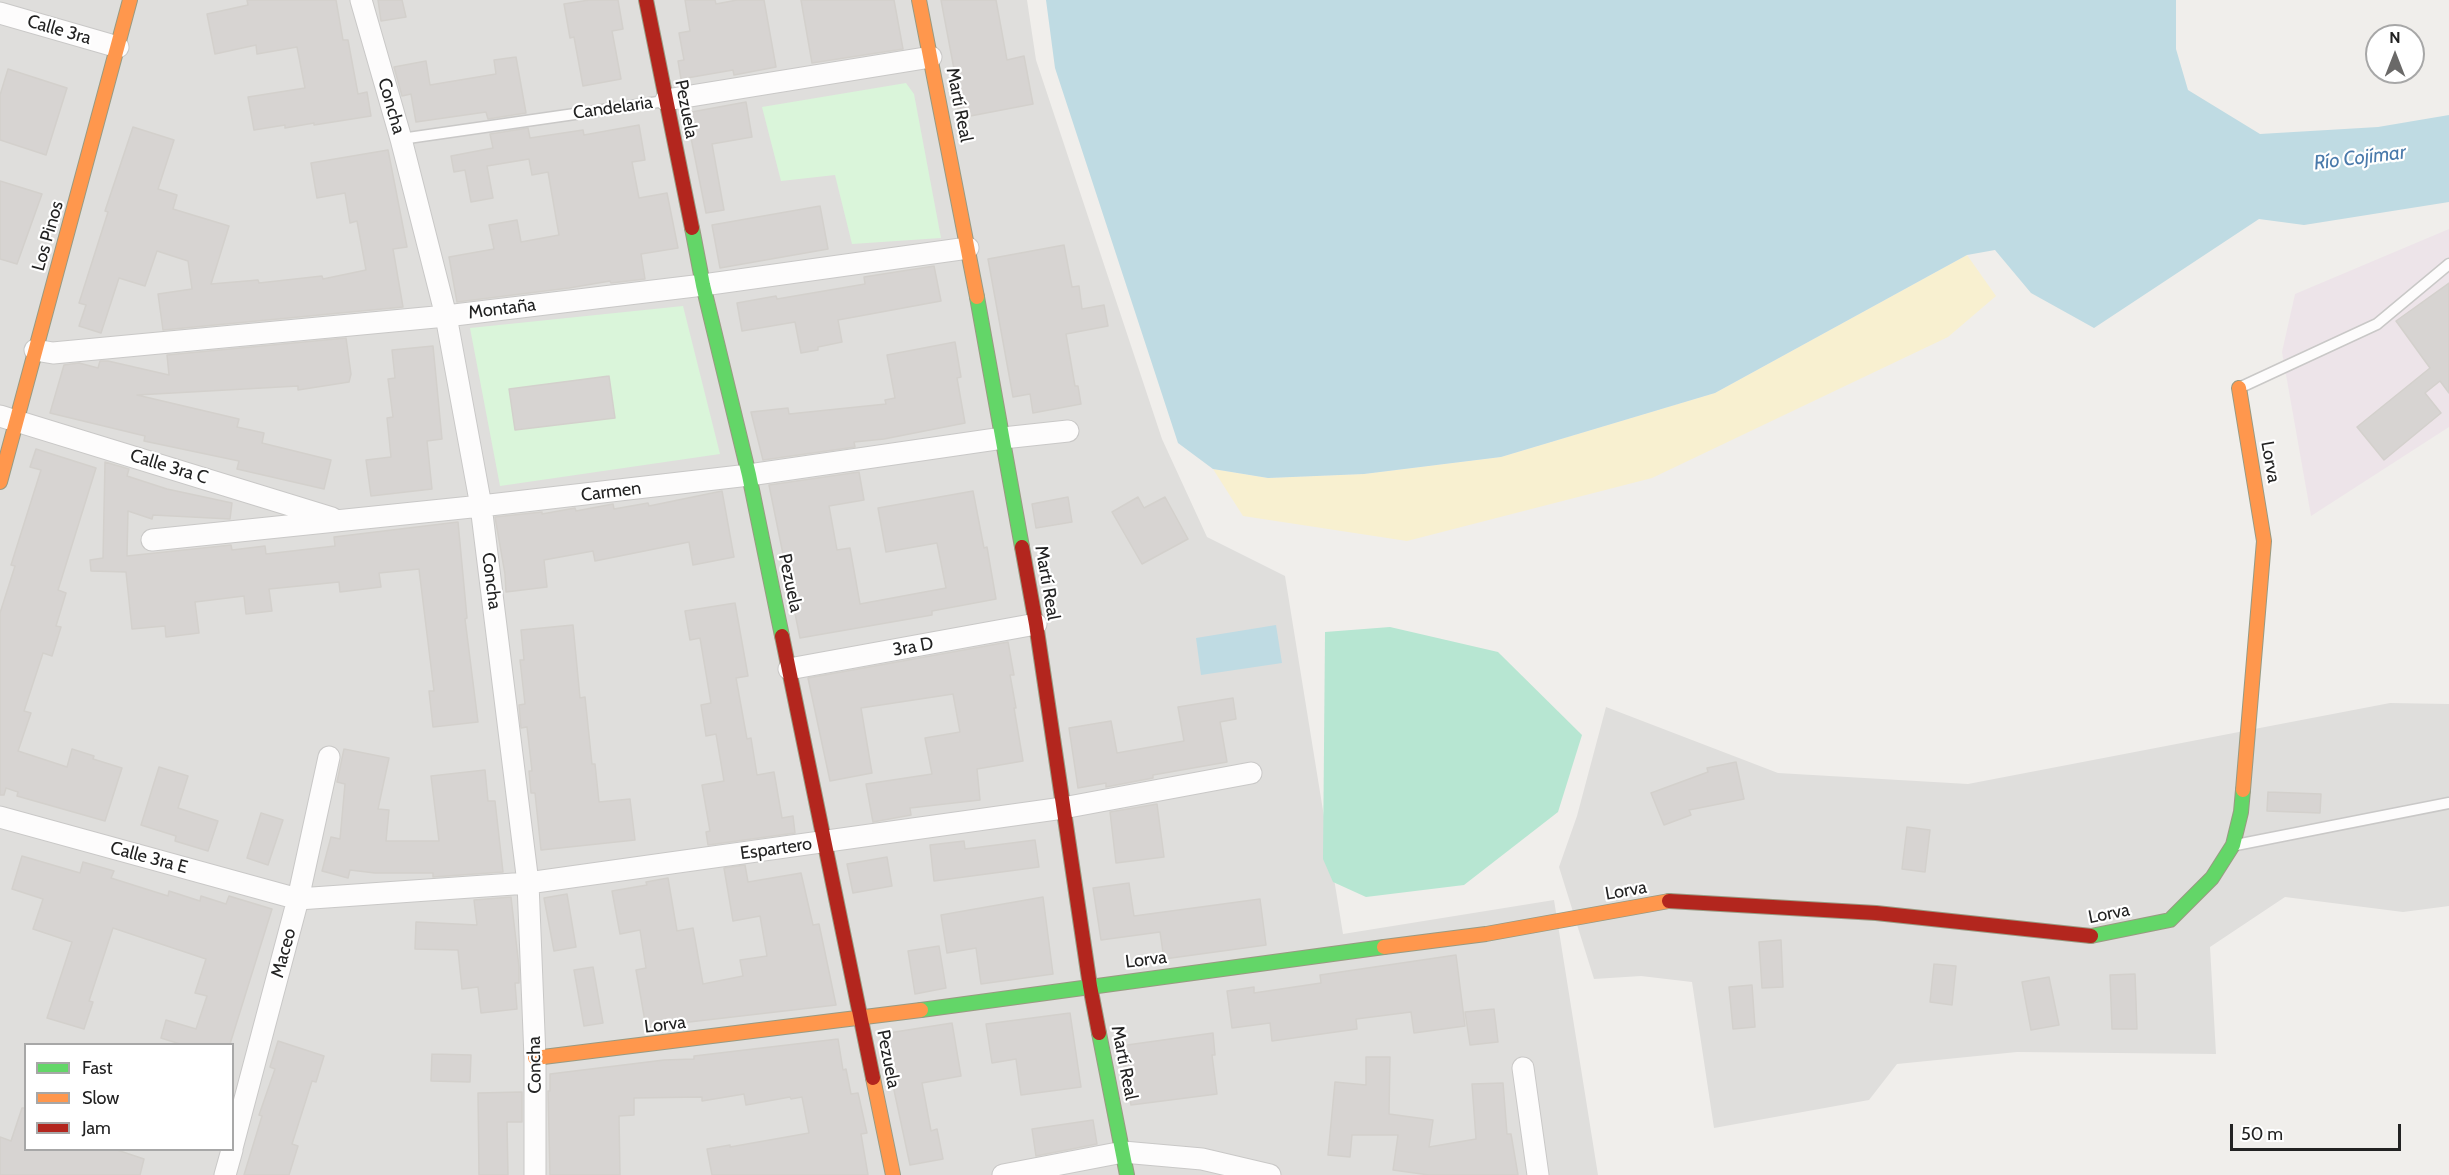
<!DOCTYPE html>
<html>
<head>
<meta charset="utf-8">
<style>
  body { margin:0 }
  #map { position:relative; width:2449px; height:1175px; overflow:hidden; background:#f0eeeb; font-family:Cabin,sans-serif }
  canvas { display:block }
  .legend { position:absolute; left:24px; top:1043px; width:210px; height:108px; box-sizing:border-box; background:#fff; border:2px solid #a7a7a7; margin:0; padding:8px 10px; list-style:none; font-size:18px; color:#222 }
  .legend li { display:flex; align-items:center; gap:12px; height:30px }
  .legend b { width:30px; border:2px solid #a7a7a7 }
  .north { position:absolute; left:2365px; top:24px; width:60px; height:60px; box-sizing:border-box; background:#fff; border:2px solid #a7a7a7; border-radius:50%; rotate:0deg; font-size:16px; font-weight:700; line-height:24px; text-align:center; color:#222 }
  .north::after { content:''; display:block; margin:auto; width:21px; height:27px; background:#6a6968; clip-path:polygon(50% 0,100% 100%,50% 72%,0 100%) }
  .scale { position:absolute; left:2230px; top:1124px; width:171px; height:27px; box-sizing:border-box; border:3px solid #222; border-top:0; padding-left:8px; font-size:18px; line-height:21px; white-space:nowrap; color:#222; -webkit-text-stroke:4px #fff; paint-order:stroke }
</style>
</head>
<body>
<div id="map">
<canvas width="2449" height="1175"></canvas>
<ul class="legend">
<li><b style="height:8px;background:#63d668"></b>Fast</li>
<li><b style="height:8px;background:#ff974d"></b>Slow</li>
<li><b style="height:8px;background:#b3261e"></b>Jam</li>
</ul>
<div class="north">N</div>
<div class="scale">50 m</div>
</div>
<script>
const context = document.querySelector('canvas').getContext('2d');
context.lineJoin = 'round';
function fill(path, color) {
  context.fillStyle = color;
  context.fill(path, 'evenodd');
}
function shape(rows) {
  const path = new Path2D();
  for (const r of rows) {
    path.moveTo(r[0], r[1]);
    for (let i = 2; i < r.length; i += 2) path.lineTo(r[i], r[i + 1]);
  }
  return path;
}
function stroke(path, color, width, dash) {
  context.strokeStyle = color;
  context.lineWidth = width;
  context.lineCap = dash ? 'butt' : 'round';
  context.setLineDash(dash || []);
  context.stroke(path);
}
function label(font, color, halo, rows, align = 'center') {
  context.font = font + ' Cabin,sans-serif';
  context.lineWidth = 4.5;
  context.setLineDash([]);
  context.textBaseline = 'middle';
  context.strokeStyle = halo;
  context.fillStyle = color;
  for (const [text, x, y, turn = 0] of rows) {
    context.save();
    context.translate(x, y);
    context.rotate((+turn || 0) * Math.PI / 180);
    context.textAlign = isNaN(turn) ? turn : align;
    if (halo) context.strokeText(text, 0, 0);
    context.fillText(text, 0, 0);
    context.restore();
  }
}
const residential = shape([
  [0,0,1027,0,1036,60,1162,439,1207,537,1285,576,1343,934,1554,900,1598,1175,0,1175],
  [26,1044,232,1044,232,1150,26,1150],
  [2390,703,2449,704,2449,906,2403,912,2285,897,2210,947,2216,1054,2017,1052,1897,1064,1869,1100,1714,1128,1692,982,1641,976,1594,979,1559,867,1577,816,1606,707,1778,773,1968,784]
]);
const industrial = shape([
  [2449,229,2449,427,2311,516,2282,352,2295,294]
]);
const sand = shape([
  [1967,255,1996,296,1948,337,1652,478,1407,541,1243,516,1213,469,1268,478,1364,474,1501,457,1715,393]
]);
const park = shape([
  [906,83,914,94,941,238,852,244,835,175,781,181,762,107],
  [683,306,720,454,500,486,470,328]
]);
const pitch = shape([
  [1390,627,1498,652,1582,735,1558,812,1464,885,1366,897,1333,882,1323,859,1325,632]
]);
const water = shape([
  [1046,0,2176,0,2176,49,2188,90,2260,134,2378,127,2449,115,2449,202,2304,225,2259,219,2094,328,2031,293,1995,250,1967,255,1715,393,1501,457,1364,474,1268,478,1213,469,1178,443,1055,68],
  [1276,625,1282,663,1201,675,1196,638]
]);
const building = shape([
  [247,0,336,0,343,40,348,40,358,94,367,92,371,116,314,125,314,123,285,128,285,125,254,130,248,97,305,88,297,47,257,54,256,45,215,54,207,14,248,5,247,0],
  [378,0,402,0,406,17,381,21,378,0],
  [589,0,618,0,623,29,612,31,621,79,583,86,574,37,570,38,564,4,589,0],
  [685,0,715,0,716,4,737,0,764,0,776,67,734,75,733,70,681,79,678,61,684,60,679,33,690,31,685,0],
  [801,0,894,0,903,49,812,63,801,0],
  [941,0,996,0,1007,60,1024,56,1033,104,960,118,950,70,954,69,941,0],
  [516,57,526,113,488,119,486,112,416,122,411,94,402,96,394,67,426,61,430,85,496,74,494,60,516,57],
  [8,69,67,88,46,155,0,140,0,95,8,69],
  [746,102,752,137,712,144,724,210,706,213,686,113,746,102],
  [639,125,645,160,632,162,639,198,667,193,678,248,641,254,645,279,611,283,610,281,569,288,457,302,449,257,494,249,489,225,517,220,521,242,559,235,548,172,532,175,529,159,487,166,493,198,471,202,465,170,454,172,451,156,493,148,490,134,528,128,530,138,583,130,584,135,639,125],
  [133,127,174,140,158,189,177,195,173,209,229,226,211,284,258,280,259,283,322,276,323,279,366,270,357,221,350,223,345,193,317,198,311,163,388,150,407,247,393,249,403,307,163,330,158,294,192,289,188,261,157,251,145,286,119,278,101,333,79,326,86,305,79,303,108,212,105,211,133,127],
  [0,181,42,194,17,264,0,259,0,181],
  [820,206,828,249,720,268,712,225,820,206],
  [1064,245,1072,287,1079,286,1082,309,1104,305,1108,326,1066,334,1075,386,1078,386,1081,404,1033,413,1030,394,1013,397,988,259,1064,245],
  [934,266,941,301,838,320,842,342,818,347,818,350,801,353,795,322,742,331,737,303,776,296,777,299,865,284,864,277,934,266],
  [2449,283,2449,393,2440,381,2425,393,2441,413,2384,460,2357,427,2430,368,2396,321,2449,283],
  [346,338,351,374,349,382,298,390,298,386,137,395,239,419,237,427,264,433,262,443,331,460,324,489,237,469,239,461,144,441,145,436,50,413,64,365,79,363,98,368,100,361,108,361,169,375,167,355,346,338],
  [955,342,961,377,957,378,965,423,884,439,854,442,855,447,763,460,751,412,788,408,789,414,886,404,885,400,895,398,887,355,955,342],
  [433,346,442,439,427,441,432,489,371,496,366,460,391,457,387,418,393,417,388,379,395,378,392,350,433,346],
  [609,376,615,418,515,430,509,389,609,376],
  [36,449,96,468,58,590,66,593,56,626,61,627,52,656,43,653,24,711,31,713,18,751,67,767,72,749,94,756,93,759,122,768,105,821,17,796,18,792,6,788,4,795,0,795,0,613,15,566,11,565,41,470,30,467,36,449],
  [105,462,129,469,127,476,167,489,232,503,230,519,153,515,152,519,128,511,127,556,231,545,232,550,265,546,266,554,335,546,334,537,458,522,467,618,465,619,478,722,433,727,429,691,434,691,419,569,379,573,381,587,340,592,339,582,269,589,272,611,246,614,244,596,195,602,199,633,166,637,165,626,132,629,126,572,91,571,90,560,103,558,105,462],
  [859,472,864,500,829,506,837,550,850,548,860,604,946,588,937,543,886,552,878,508,973,491,984,548,987,547,996,599,932,611,932,615,800,638,769,485,859,472],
  [722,491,734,557,693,565,689,542,595,561,593,551,544,560,547,587,506,592,505,574,495,517,542,512,542,514,575,508,576,511,613,504,614,509,648,503,649,506,722,491],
  [1068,497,1072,522,1036,528,1032,504,1068,497],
  [1138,497,1144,508,1165,497,1188,539,1142,564,1112,512,1138,497],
  [735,603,748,676,736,678,747,739,751,738,757,775,774,772,782,818,793,816,795,833,708,845,706,832,710,831,702,785,724,781,716,734,706,736,701,705,711,703,700,638,690,640,685,611,735,603],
  [573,625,580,698,585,697,592,764,595,764,599,802,630,799,635,840,541,850,535,793,531,793,529,771,532,771,527,727,521,728,519,705,525,704,520,660,524,660,521,630,573,625],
  [1008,642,1014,675,1010,675,1016,708,1014,708,1023,761,977,769,980,800,910,808,911,815,873,822,866,784,932,774,925,738,960,732,953,694,861,708,872,773,830,781,808,678,1008,642],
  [1233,698,1236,719,1220,722,1227,762,1153,775,1153,778,1106,787,1106,783,1078,788,1069,728,1111,721,1117,753,1184,741,1178,707,1233,698],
  [344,749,389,758,378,809,389,810,386,841,439,841,431,776,485,770,488,801,495,801,503,872,433,877,433,873,375,873,350,870,348,878,322,871,331,837,340,839,345,784,337,782,344,749],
  [1736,762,1744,799,1689,810,1691,815,1664,825,1651,793,1708,772,1707,768,1736,762],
  [159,767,188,776,178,808,218,821,208,851,175,841,176,836,141,825,159,767],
  [2268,792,2321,794,2320,813,2267,811,2268,792],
  [1157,804,1164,857,1116,863,1110,812,1157,804],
  [261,813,283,820,268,865,247,858,261,813],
  [1907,827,1930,830,1925,872,1902,869,1907,827],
  [1035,840,1039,867,934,881,930,845,964,841,965,849,1035,840],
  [22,856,80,873,83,862,114,871,111,878,168,896,169,891,200,901,201,896,226,904,229,896,272,909,230,1044,180,1044,161,1038,166,1020,196,1029,207,996,195,993,206,959,113,928,89,1001,93,1002,84,1029,47,1018,72,942,33,929,43,899,12,889,22,856],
  [887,857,892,886,853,893,847,864,887,857],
  [745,865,748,882,801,873,813,925,819,924,836,1005,646,1027,636,970,646,968,640,930,620,934,612,891,647,885,646,882,668,878,677,931,693,928,703,984,743,976,740,960,767,956,760,916,733,921,724,868,745,865],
  [1129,883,1134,916,1260,899,1266,945,1164,959,1160,932,1101,940,1093,888,1129,883],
  [567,894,576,947,554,951,544,898,567,894],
  [511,897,519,967,519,983,515,983,517,1009,481,1013,478,987,462,989,458,950,415,949,416,922,477,925,474,900,511,897],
  [1043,897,1053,974,981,984,976,948,947,953,941,915,1043,897],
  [1781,940,1783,987,1762,988,1759,942,1781,940],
  [939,946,946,988,915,994,908,951,939,946],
  [1456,955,1465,1026,1414,1033,1411,1012,1356,1019,1357,1029,1272,1041,1270,1023,1232,1028,1227,991,1254,987,1254,993,1321,983,1320,975,1456,955],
  [1934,964,1956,966,1952,1005,1930,1002,1934,964],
  [593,967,603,1023,584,1026,574,970,593,967],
  [2135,974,2137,1029,2112,1029,2110,975,2135,974],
  [2049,977,2059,1025,2031,1030,2022,982,2049,977],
  [1752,985,1755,1027,1733,1029,1729,987,1752,985],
  [1494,1009,1498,1042,1470,1045,1465,1012,1494,1009],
  [1070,1013,1081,1087,1021,1095,1016,1059,992,1063,986,1024,1070,1013],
  [952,1023,961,1076,922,1083,931,1131,937,1129,943,1159,910,1165,882,1034,952,1023],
  [1213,1033,1215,1055,1212,1055,1217,1094,1131,1105,1120,1046,1213,1033],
  [838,1039,843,1070,846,1069,851,1094,858,1093,867,1133,861,1134,868,1175,712,1175,707,1149,730,1145,730,1147,809,1133,802,1097,791,1099,790,1097,746,1105,744,1094,702,1101,702,1097,634,1098,634,1115,619,1116,620,1175,550,1175,548,1091,550,1091,550,1074,664,1060,694,1059,694,1056,838,1039],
  [278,1041,324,1056,316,1082,312,1081,292,1144,298,1146,289,1175,244,1175,262,1116,259,1115,275,1069,270,1067,278,1041],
  [432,1054,471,1055,470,1082,431,1081,432,1054],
  [1366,1057,1390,1057,1389,1114,1433,1120,1429,1147,1476,1139,1472,1084,1503,1083,1507,1134,1511,1134,1518,1175,1429,1175,1393,1170,1398,1135,1352,1135,1350,1157,1328,1155,1335,1082,1366,1085,1366,1057],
  [522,1092,522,1122,507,1122,508,1175,479,1175,478,1093,522,1092],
  [22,1108,26,1108,26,1149,114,1149,144,1159,140,1175,0,1175,0,1137,11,1141,22,1108],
  [1093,1120,1097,1144,1036,1156,1032,1129,1093,1120]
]);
const lane = shape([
  [401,139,665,101],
  [2239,388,2377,324,2449,264],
  [2236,845,2449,803]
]);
const street = shape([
  [361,0,401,139,446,316,481,506,528,883,535,1058,535,1175],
  [0,13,118,47],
  [666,100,931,57],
  [35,350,53,353,446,316,703,285,968,248],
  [0,416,332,518],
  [152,540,481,506,749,475,1003,438,1068,431],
  [789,669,1036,624],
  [0,817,298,899,528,883,1063,808,1251,773],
  [1523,1068,1538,1175],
  [232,1148,298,899,329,757],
  [225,1175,232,1150],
  [1003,1175,1123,1152,1202,1159,1270,1175]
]);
const fast = shape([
  [692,228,703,285,749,475,782,636],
  [977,297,1022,547],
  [2091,936,2170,920,2212,878,2233,845,2241,812,2243,790],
  [921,1010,1384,947],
  [1099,1033,1127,1175]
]);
const slow = shape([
  [919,0,977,297],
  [2239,388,2264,541,2243,790],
  [0,482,130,0],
  [1384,947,1486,934,1669,901],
  [535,1058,921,1010],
  [873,1078,893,1175]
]);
const jam = shape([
  [646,0,692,228],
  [1022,547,1036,624,1090,986,1099,1033],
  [782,636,873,1078],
  [1669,901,1876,913,2091,936]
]);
const streetNames = [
  ["Calle 3ra",59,30,16],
  ["Martí Real",959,105,79],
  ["Concha",391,106,74],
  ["Candelaria",613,108,-8],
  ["Pezuela",686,109,79],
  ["Los Pinos",48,236,-74],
  ["Montaña",502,309,-7],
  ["Lorva",2270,462,80],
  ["Calle 3ra C",169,467,17],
  ["Carmen",611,492,-7],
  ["Concha",491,581,83],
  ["Pezuela",790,583,78],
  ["Martí Real",1047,583,80],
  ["3ra D",913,647,-10],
  ["Espartero",776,849,-8],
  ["Calle 3ra E",149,858,15],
  ["Lorva",1626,891,-10],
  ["Lorva",2109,914,-11],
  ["Maceo",284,953,-75],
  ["Lorva",1146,960,-7],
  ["Lorva",665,1025,-7],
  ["Pezuela",888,1059,79],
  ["Martí Real",1124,1063,79],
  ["Concha",535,1065,-91]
];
const waterNames = [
  ["Río Cojímar",2360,158,-7]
];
fill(residential, '#dfdedc');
fill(industrial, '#ede4e9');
fill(sand, '#f8f0d0');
fill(park, '#daf5da');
fill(pitch, '#b7e6d2');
fill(water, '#bfdbe3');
fill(building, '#d7d4d2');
stroke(building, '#d3d0cc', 1.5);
stroke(lane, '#c9c8c7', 13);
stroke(street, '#c9c8c7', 23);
stroke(fast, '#999a82', 16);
stroke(slow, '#999a82', 16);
stroke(jam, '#999a82', 16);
stroke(lane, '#fdfcfc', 10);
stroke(street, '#fdfcfc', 21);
stroke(fast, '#63d668', 14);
stroke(slow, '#ff974d', 14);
stroke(jam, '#b3261e', 14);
label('18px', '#222', '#fff', streetNames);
label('italic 20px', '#4a7aab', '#fff', waterNames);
</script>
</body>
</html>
